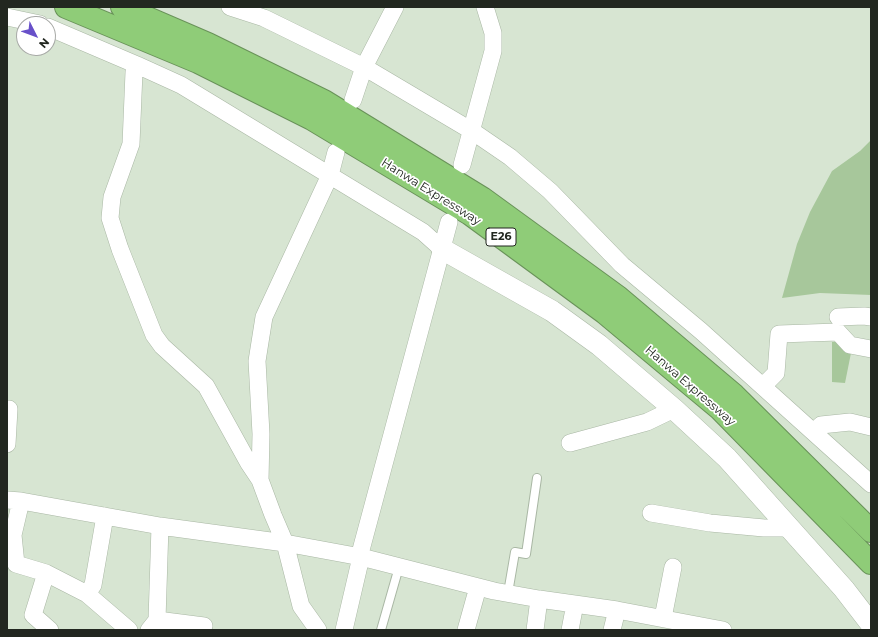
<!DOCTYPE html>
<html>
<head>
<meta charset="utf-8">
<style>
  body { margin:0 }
  #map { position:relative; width:878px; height:637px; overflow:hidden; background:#d7e5d2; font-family:Montserrat,sans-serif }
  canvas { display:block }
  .frame { position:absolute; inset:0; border:8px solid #222720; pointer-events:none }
  .north { position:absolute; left:16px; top:16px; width:40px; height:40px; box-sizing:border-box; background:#fff; border:1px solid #a7a9a6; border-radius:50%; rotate:132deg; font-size:11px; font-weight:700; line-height:16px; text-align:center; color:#222720 }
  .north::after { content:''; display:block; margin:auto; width:14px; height:18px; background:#6850c9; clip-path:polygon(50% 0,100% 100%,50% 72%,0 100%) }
</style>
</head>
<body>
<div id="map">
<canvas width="878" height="637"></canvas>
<div class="frame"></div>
<div class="north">N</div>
</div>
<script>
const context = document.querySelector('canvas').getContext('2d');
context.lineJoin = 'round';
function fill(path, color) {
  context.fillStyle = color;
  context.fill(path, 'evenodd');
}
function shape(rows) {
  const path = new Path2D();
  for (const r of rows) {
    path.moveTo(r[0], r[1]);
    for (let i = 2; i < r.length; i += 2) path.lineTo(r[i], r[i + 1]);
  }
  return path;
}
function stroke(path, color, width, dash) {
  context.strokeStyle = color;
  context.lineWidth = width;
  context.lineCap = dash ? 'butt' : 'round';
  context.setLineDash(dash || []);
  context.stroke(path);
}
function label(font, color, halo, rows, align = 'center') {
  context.font = font + ' Montserrat,sans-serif';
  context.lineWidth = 3.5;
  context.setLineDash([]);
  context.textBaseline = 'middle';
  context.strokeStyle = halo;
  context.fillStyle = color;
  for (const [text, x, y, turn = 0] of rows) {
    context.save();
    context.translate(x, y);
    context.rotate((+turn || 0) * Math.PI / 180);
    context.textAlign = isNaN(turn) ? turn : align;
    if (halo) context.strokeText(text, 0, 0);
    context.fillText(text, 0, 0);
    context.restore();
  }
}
const green = shape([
  [871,140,871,295,820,293,782,298,797,244,810,212,832,171,860,151],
  [832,342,838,342,846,352,851,353,845,383,832,382]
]);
const service = shape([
  [508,593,515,552,526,554,537,478],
  [381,630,399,567]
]);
const minor = shape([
  [230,7,264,18,364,67,472,131,510,157,550,191,622,265,701,331,871,484],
  [7,17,40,24],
  [48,27,137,65,181,85,423,232,442,249],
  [137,65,134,72,131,144,112,197,110,218,120,249,154,335,162,346,206,386,248,462,260,480,273,515,285,543,301,606,318,630],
  [353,100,364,67,395,7],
  [462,165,493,51,493,33,485,7],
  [838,317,864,316,871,317],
  [763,386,776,373,779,334,838,332,850,345,871,349],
  [814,432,821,425,850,422,871,427],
  [570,443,647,422,674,409],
  [7,444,9,409],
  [260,480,261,434,257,361,264,317,330,175,336,152],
  [7,500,21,501,160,526,285,543,361,557,494,591,539,599,617,610,723,630],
  [21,501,13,535,16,564,46,573,87,594,129,630],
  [651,513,710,523,764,528,789,528],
  [46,573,33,615,50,630],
  [87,594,93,585,105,516],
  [663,618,673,567],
  [157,620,204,626],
  [149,630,157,620,160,526],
  [344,630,361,557,361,550,449,222],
  [466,630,478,587],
  [535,630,539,599],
  [570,630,575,604],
  [612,630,617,610]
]);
const tertiary = shape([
  [442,249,552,311,599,345,674,409,727,458,844,589,871,624]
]);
const motorway = shape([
  [66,7,198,62,312,119,470,214,605,313,720,409,871,563],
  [122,7,208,44,324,101,482,198,618,297,734,395,871,531]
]);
const shields = [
  [501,237,30]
];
const shieldNames = [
  ["E26",501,237]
];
const streetNames = [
  ["Hanwa Expressway",431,192,32],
  ["Hanwa Expressway",690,386,41]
];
fill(green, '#a7c79b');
stroke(service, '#a9b7a4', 10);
stroke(minor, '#a9b7a4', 18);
stroke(tertiary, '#a9b7a4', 22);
stroke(motorway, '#699259', 24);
stroke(service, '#fff', 8);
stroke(minor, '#fff', 17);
stroke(tertiary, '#fff', 21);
stroke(motorway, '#8fcc78', 22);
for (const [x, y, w] of shields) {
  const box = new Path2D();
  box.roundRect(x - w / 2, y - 9, w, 18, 3);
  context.fillStyle = '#fff';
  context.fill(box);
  stroke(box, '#222720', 1);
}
label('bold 11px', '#222720', null, shieldNames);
label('12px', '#222720', '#fff', streetNames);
</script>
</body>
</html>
